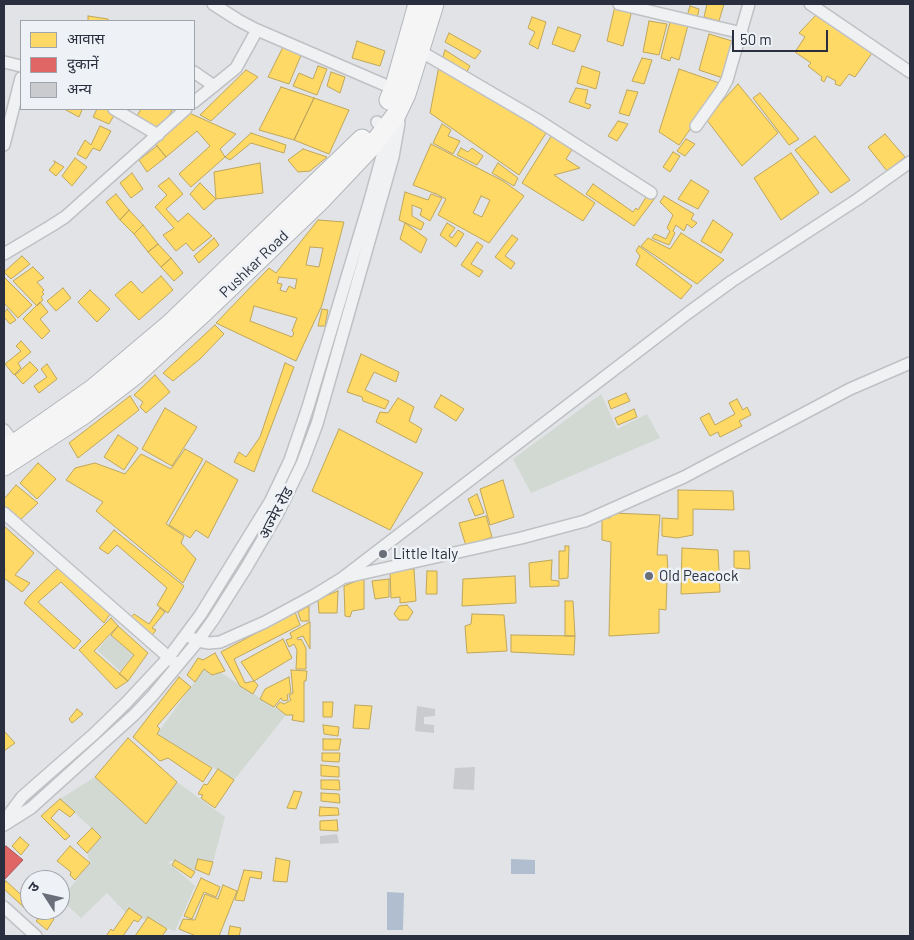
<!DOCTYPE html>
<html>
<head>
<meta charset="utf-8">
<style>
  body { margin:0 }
  #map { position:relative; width:914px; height:940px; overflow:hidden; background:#e1e3e6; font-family:Barlow,"Noto Sans Devanagari",sans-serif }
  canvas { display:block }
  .frame { position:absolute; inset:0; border:5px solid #292f3e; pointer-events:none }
  .legend { position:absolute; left:20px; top:20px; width:175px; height:90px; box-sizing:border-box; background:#eef1f5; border:1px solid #9fa3ac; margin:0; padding:6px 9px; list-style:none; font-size:15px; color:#292f3e }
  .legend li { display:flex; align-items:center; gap:10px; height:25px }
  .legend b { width:25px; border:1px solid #9fa3ac }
  .north { position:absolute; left:20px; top:870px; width:50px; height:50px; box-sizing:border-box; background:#eef1f5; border:1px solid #9fa3ac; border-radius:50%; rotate:305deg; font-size:14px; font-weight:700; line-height:20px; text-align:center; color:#292f3e }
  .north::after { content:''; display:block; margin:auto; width:18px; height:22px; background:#696e79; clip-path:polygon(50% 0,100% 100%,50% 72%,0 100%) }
  .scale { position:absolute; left:732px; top:30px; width:96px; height:22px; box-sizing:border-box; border:2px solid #292f3e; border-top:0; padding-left:6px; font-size:15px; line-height:18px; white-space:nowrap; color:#292f3e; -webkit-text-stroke:4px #eef1f5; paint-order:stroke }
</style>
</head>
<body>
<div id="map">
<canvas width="914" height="940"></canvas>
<div class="frame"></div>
<ul class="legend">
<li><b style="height:14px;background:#ffd966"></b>आवास</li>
<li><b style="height:14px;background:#e06666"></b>दुकानें</li>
<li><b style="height:14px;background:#c9cbce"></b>अन्य</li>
</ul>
<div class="north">उ</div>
<div class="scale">50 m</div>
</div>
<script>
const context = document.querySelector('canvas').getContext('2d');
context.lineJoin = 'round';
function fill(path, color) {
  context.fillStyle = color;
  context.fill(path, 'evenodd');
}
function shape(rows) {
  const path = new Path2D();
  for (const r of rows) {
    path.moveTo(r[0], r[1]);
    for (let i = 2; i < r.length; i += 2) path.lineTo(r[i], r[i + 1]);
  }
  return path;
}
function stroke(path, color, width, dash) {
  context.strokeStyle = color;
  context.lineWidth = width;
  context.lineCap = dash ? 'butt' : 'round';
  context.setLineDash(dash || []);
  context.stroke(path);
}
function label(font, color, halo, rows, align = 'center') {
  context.font = font + ' Barlow,"Noto Sans Devanagari",sans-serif';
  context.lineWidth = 5;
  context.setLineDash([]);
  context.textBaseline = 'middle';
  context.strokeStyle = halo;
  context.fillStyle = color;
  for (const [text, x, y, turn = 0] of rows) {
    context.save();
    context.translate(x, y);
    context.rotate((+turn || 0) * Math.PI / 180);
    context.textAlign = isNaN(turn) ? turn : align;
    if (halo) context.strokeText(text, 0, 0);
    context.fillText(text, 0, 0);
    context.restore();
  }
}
const green = shape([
  [601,394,617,429,647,414,660,438,531,493,513,459],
  [111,635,134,655,120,671,97,650],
  [204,669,212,675,220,672,286,715,234,780,157,734],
  [95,777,146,824,177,782,225,817,213,862,198,859,195,872,175,860,168,862,195,886,175,931,125,912,107,893,81,918,61,899,90,863,87,853,101,837,60,799]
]);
const water = shape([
  [511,859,535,860,535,874,511,874],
  [387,892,404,893,403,930,387,930]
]);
const homes = shape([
  [707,4,724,4,719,21,704,17,707,4],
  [615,6,632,10,623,46,607,41,615,6],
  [690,6,699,9,697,19,687,16,690,6],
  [817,14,872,53,855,77,849,74,840,86,835,84,836,81,827,76,824,82,821,80,822,77,808,66,811,63,795,52,805,37,799,33,817,14],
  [88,16,108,19,109,21,88,21,88,16],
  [532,17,546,22,538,49,529,44,535,32,528,28,532,17],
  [649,21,667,24,659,55,643,52,649,21],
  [670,22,688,25,679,60,671,57,670,61,661,58,670,22],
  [558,27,581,35,574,52,552,44,558,27],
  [449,33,481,51,475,59,445,42,449,33],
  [709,34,732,41,723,78,699,70,709,34],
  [357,41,385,51,380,66,352,58,357,41],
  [284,45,302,53,289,84,268,77,284,45],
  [445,50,470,66,465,75,442,60,445,50],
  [642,58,652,60,644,84,632,81,642,58],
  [318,66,327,69,317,95,293,86,299,73,313,79,318,66],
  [439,66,546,133,519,175,430,113,439,66],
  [582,66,600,72,596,89,577,83,582,66],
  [679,69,722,84,679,145,659,132,679,69],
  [246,70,258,77,211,121,200,115,246,70],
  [331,72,345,77,340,93,327,86,331,72],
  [738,84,778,133,742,166,706,119,738,84],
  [281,87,314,98,294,140,259,130,281,87],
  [576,88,588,90,585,103,591,105,589,109,569,102,576,88],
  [627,90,638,92,629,116,619,113,627,90],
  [760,93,799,139,789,145,753,98,760,93],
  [314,98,349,110,329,154,294,140,314,98],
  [64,109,80,109,82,110,79,117,64,109],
  [97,109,111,109,116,112,109,124,93,117,97,109],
  [141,109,173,109,159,132,137,116,141,109],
  [187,112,236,134,220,149,225,157,191,187,179,174,210,146,197,131,166,157,154,142,187,112],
  [618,121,628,124,617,141,608,136,618,121],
  [442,124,451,130,448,136,460,141,453,154,433,143,442,124],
  [100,126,111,131,100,151,93,148,86,159,77,154,85,140,91,145,100,126],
  [251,133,286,145,284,153,251,143,230,160,225,157,251,133],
  [885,134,905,157,887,171,868,147,885,134],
  [552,135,573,148,566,159,580,168,554,175,595,203,583,221,522,183,552,135],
  [815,136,850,180,831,193,795,150,815,136],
  [686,139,695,144,685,156,677,151,686,139],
  [431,144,503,181,524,196,489,243,438,215,446,199,435,193,436,194,413,185,431,144],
  [157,146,166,157,147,172,139,160,157,146],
  [461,148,468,152,472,148,483,156,477,165,457,155,461,148],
  [303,149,327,157,310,171,298,172,288,160,303,149],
  [673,152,680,156,670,172,663,167,673,152],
  [791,153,819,193,781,220,754,178,791,153],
  [75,158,87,167,72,186,62,176,75,158],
  [54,161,64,167,56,176,49,170,55,163,54,161],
  [260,163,263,193,216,199,214,172,260,163],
  [498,163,518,178,514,186,492,173,498,163],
  [132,173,143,189,131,198,120,183,132,173],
  [169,178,183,194,166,209,178,222,188,213,212,236,193,251,186,243,176,251,163,235,174,228,155,207,167,195,158,186,169,178],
  [691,180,709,191,698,209,678,199,691,180],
  [200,183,216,199,204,210,190,194,200,183],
  [593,184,633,212,636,208,638,210,648,194,655,198,634,226,586,194,593,184],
  [405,192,428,200,431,194,442,198,430,221,420,215,422,209,412,205,412,216,424,223,421,230,399,220,405,192],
  [116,194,129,210,120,220,106,202,116,194],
  [481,196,490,200,482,217,473,213,481,196],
  [664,196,694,214,691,219,697,223,692,228,687,224,684,231,676,225,673,231,675,233,669,245,652,238,655,234,666,239,670,231,667,228,673,215,660,202,664,196],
  [129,210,143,225,134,234,120,220,129,210],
  [318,220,344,222,322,305,296,361,216,323,269,268,276,273,318,220],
  [713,220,733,234,721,253,701,241,713,220],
  [405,223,427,239,421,253,400,239,405,223],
  [447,223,455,228,449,236,452,238,458,230,464,234,456,247,440,235,447,223],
  [143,225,158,244,148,252,134,234,143,225],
  [681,233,724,260,697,284,641,246,648,238,670,249,681,233],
  [512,235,518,239,505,256,515,263,511,269,495,257,512,235],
  [214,238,219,245,199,263,194,256,214,238],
  [477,242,483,246,471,264,483,271,479,277,461,265,477,242],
  [158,244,171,258,161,267,148,252,158,244],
  [639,246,692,286,681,299,636,265,640,256,636,251,639,246],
  [310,247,323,248,319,267,306,265,310,247],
  [22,256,30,264,11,279,4,272,22,256],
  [171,258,183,273,174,281,161,267,171,258],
  [33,267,44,278,37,282,44,290,42,292,44,294,41,297,43,300,37,306,13,281,33,267],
  [161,276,173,290,139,320,115,295,131,281,142,293,161,276],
  [4,277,32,305,18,318,4,303,4,277],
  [279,277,297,279,295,289,289,286,286,292,280,290,282,284,277,283,279,277],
  [63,288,71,298,56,311,47,301,63,288],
  [90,290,110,309,97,322,78,302,90,290],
  [40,302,48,312,40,319,50,331,42,339,23,319,40,302],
  [254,306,297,318,292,331,294,333,292,337,250,321,254,306],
  [7,309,16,320,10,324,4,317,4,313,7,309],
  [322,309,328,310,325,326,318,326,322,309],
  [215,325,224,334,200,359,173,381,163,373,215,325],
  [21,341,31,352,18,363,21,368,14,375,5,364,21,351,16,346,21,341],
  [361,354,399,372,396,382,374,372,365,390,389,401,385,409,363,401,362,397,347,392,361,354],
  [30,362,38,370,23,384,15,375,30,362],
  [285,363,294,367,254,472,234,462,239,452,246,457,260,437,285,363],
  [47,364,57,379,39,393,34,386,47,377,41,369,47,364],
  [155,375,170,392,146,413,140,407,143,402,134,395,155,375],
  [626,393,630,401,611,409,608,401,626,393],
  [441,395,464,409,456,421,434,407,441,395],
  [130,396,139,410,78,458,69,443,130,396],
  [398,398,414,407,409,421,422,429,416,443,376,422,380,412,388,413,398,398],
  [737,399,743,410,747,407,751,415,739,421,742,426,720,437,718,432,710,436,700,418,709,413,715,425,735,414,729,403,737,399],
  [165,408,197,427,172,466,142,449,165,408],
  [634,409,637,417,618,425,615,418,634,409],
  [339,429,423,473,390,530,312,491,339,429],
  [118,435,138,448,124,470,104,457,118,435],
  [185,449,203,459,166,524,184,536,181,543,196,559,183,583,96,511,103,502,66,480,75,468,95,463,125,474,141,454,171,469,185,449],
  [206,461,238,480,208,538,196,530,190,538,169,525,206,461],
  [38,463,56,479,37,499,20,483,38,463],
  [503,480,514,517,490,525,480,489,503,480],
  [16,485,38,503,17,523,4,512,4,499,16,485],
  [678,490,733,491,734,510,693,509,693,535,677,538,662,536,662,518,678,519,678,490],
  [477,494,484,513,475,516,468,499,477,494],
  [611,513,660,515,657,555,667,555,668,571,659,571,658,581,667,581,666,610,659,609,659,633,609,636,611,542,602,540,602,518,610,518,611,513],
  [486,516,492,537,466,546,459,523,486,516],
  [4,526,34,553,15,575,30,583,22,592,4,578,5,569,4,568,4,526],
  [114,530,184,586,168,613,157,605,167,588,117,545,108,554,99,548,114,530],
  [565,546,569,546,568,578,559,579,559,551,565,551,565,546],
  [682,548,718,550,720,592,681,594,682,548],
  [734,551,749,551,750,569,734,568,734,551],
  [552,560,551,580,559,581,559,586,530,587,529,563,552,560],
  [58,568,110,614,104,623,61,582,38,602,81,641,74,649,24,603,29,596,58,568],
  [414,569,416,601,400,603,400,597,391,598,390,570,414,569],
  [427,571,437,571,437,594,426,594,427,571],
  [515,576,516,603,462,606,463,579,515,576],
  [364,578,364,609,352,611,350,617,345,616,344,586,364,578],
  [389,579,389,597,375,599,372,581,389,579],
  [338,591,337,613,319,613,318,599,338,591],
  [565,601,573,601,575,636,565,636,565,601],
  [407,605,413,612,408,620,399,620,394,614,399,606,407,605],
  [309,606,309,621,301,621,298,612,309,606],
  [160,608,165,612,152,628,156,630,150,638,128,621,134,614,149,624,160,608],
  [295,612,300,625,234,659,245,683,254,681,258,685,253,694,240,686,221,652,295,612],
  [472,614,504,615,507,651,467,653,465,626,471,624,472,614],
  [111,618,118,626,94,651,128,681,116,689,79,650,111,618],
  [310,622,310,649,303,636,297,638,298,640,301,639,306,648,306,669,296,669,297,650,294,644,289,647,286,640,292,638,290,633,310,622],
  [118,626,148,653,128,681,119,674,134,655,111,635,118,626],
  [511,635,575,636,574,655,511,652,511,635],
  [283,639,292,658,254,681,241,662,283,639],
  [215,653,225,671,212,675,204,669,195,682,187,675,198,658,203,660,215,653],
  [291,670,307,671,306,681,304,681,304,722,292,720,293,715,286,715,276,707,280,702,284,704,291,700,289,696,293,693,291,670],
  [179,677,191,687,157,726,160,729,157,734,212,768,203,782,168,758,160,761,133,737,179,677],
  [289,677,291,693,287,695,288,700,283,701,281,698,274,707,260,699,265,689,289,677],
  [323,702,333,702,332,717,323,717,323,702],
  [355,705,372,706,369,729,353,728,355,705],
  [77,709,83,714,72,723,69,719,77,709],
  [323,725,339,727,338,736,324,734,323,725],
  [4,731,15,743,4,751,4,731],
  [128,738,177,782,146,824,95,777,128,738],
  [323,739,341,739,339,750,323,750,323,739],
  [322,753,340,753,339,762,322,761,322,753],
  [321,765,339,767,339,777,321,776,321,765],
  [218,769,234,780,215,808,201,798,203,795,198,794,204,784,207,785,218,769],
  [321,780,339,780,340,790,321,789,321,780],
  [294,791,302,792,296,809,287,808,294,791],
  [321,793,339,794,340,803,321,801,321,793],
  [60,799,75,812,70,817,59,809,51,818,70,836,65,840,41,816,60,799],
  [320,807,338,808,339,815,319,816,320,807],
  [337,820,338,831,320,830,320,821,337,820],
  [92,828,101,837,87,853,77,843,92,828],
  [20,837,29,845,21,855,12,846,20,837],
  [70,846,90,863,75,880,70,875,71,872,57,861,70,846],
  [276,858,290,861,287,882,273,881,276,858],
  [198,859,213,862,209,875,195,869,198,859],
  [175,860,195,872,191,878,172,865,175,860],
  [244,870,262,872,261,879,250,877,244,901,235,900,244,870],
  [201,878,220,887,216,897,204,892,192,919,184,916,201,878],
  [6,881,30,903,31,910,29,912,4,889,4,884,6,881],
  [223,885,237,891,219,936,196,936,179,929,183,919,195,920,205,894,218,899,223,885],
  [129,908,142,917,138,922,134,920,123,936,106,936,111,929,113,931,129,908],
  [46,910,53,910,49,914,54,919,47,930,36,921,46,910],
  [148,917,167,929,162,936,135,936,148,917],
  [230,926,241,928,239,936,228,936,230,926]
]);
const shops = shape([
  [6,846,23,860,4,880,4,849,6,846]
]);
const building = shape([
  [417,706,435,709,435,716,424,717,424,724,434,725,434,733,415,731],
  [475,767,474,790,453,789,455,768],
  [337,834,339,843,320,844,320,836]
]);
const minor = shape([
  [213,4,238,20,255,29,399,91],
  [619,4,742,33],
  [810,4,910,72],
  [420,51,536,119,651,193],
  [4,62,21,66],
  [194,72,214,86],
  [194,102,236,68,257,30],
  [114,109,158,135],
  [696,126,721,91,727,80,749,4],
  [4,145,21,78],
  [4,254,51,226,65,217,186,109],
  [4,430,15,444],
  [4,513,174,662],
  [342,578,521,538,585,521,684,477,850,389,910,363],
  [186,635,198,641,209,643,220,642,265,622,315,595,341,579,688,313,732,281,858,199,910,162],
  [4,821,22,797,94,734,126,703,169,657,201,614,270,502,290,460,308,407,370,200,387,138,385,132,377,122],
  [4,825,31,808,135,714,153,695,198,641,213,620,246,568,277,515,302,464,317,424,335,361,393,157,399,123,395,113],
  [4,907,36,936]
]);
const trunk = shape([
  [389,100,394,89,418,4],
  [7,449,94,388,170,324,362,139],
  [4,466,83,415,135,375,204,312,319,202,371,147,396,115,406,94,434,4]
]);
const markers = [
  [383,554,5,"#696e79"],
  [649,576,5,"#696e79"]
];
const streetNames = [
  ["Pushkar Road",254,264,-44],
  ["अज्मेर रोड",276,513,-62]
];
const poiNames = [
  ["Little Italy",393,554],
  ["Old Peacock",659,576]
];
fill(green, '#d1d9d2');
fill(water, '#b0bed0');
fill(homes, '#ffd966');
stroke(homes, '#bfa65a', 1);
fill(shops, '#e06666');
stroke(shops, '#a9565a', 1);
fill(building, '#c9cbce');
stroke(minor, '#bfc1c4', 14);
stroke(trunk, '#b3b6bb', 21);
stroke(minor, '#f0f1f3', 11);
stroke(trunk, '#f5f5f6', 19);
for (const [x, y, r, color] of markers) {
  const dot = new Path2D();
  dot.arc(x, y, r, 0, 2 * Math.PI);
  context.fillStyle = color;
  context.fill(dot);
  stroke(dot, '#eef1f5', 2);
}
label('15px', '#292f3e', '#eef1f5', streetNames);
label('15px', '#292f3e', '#eef1f5', poiNames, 'left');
</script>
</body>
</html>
